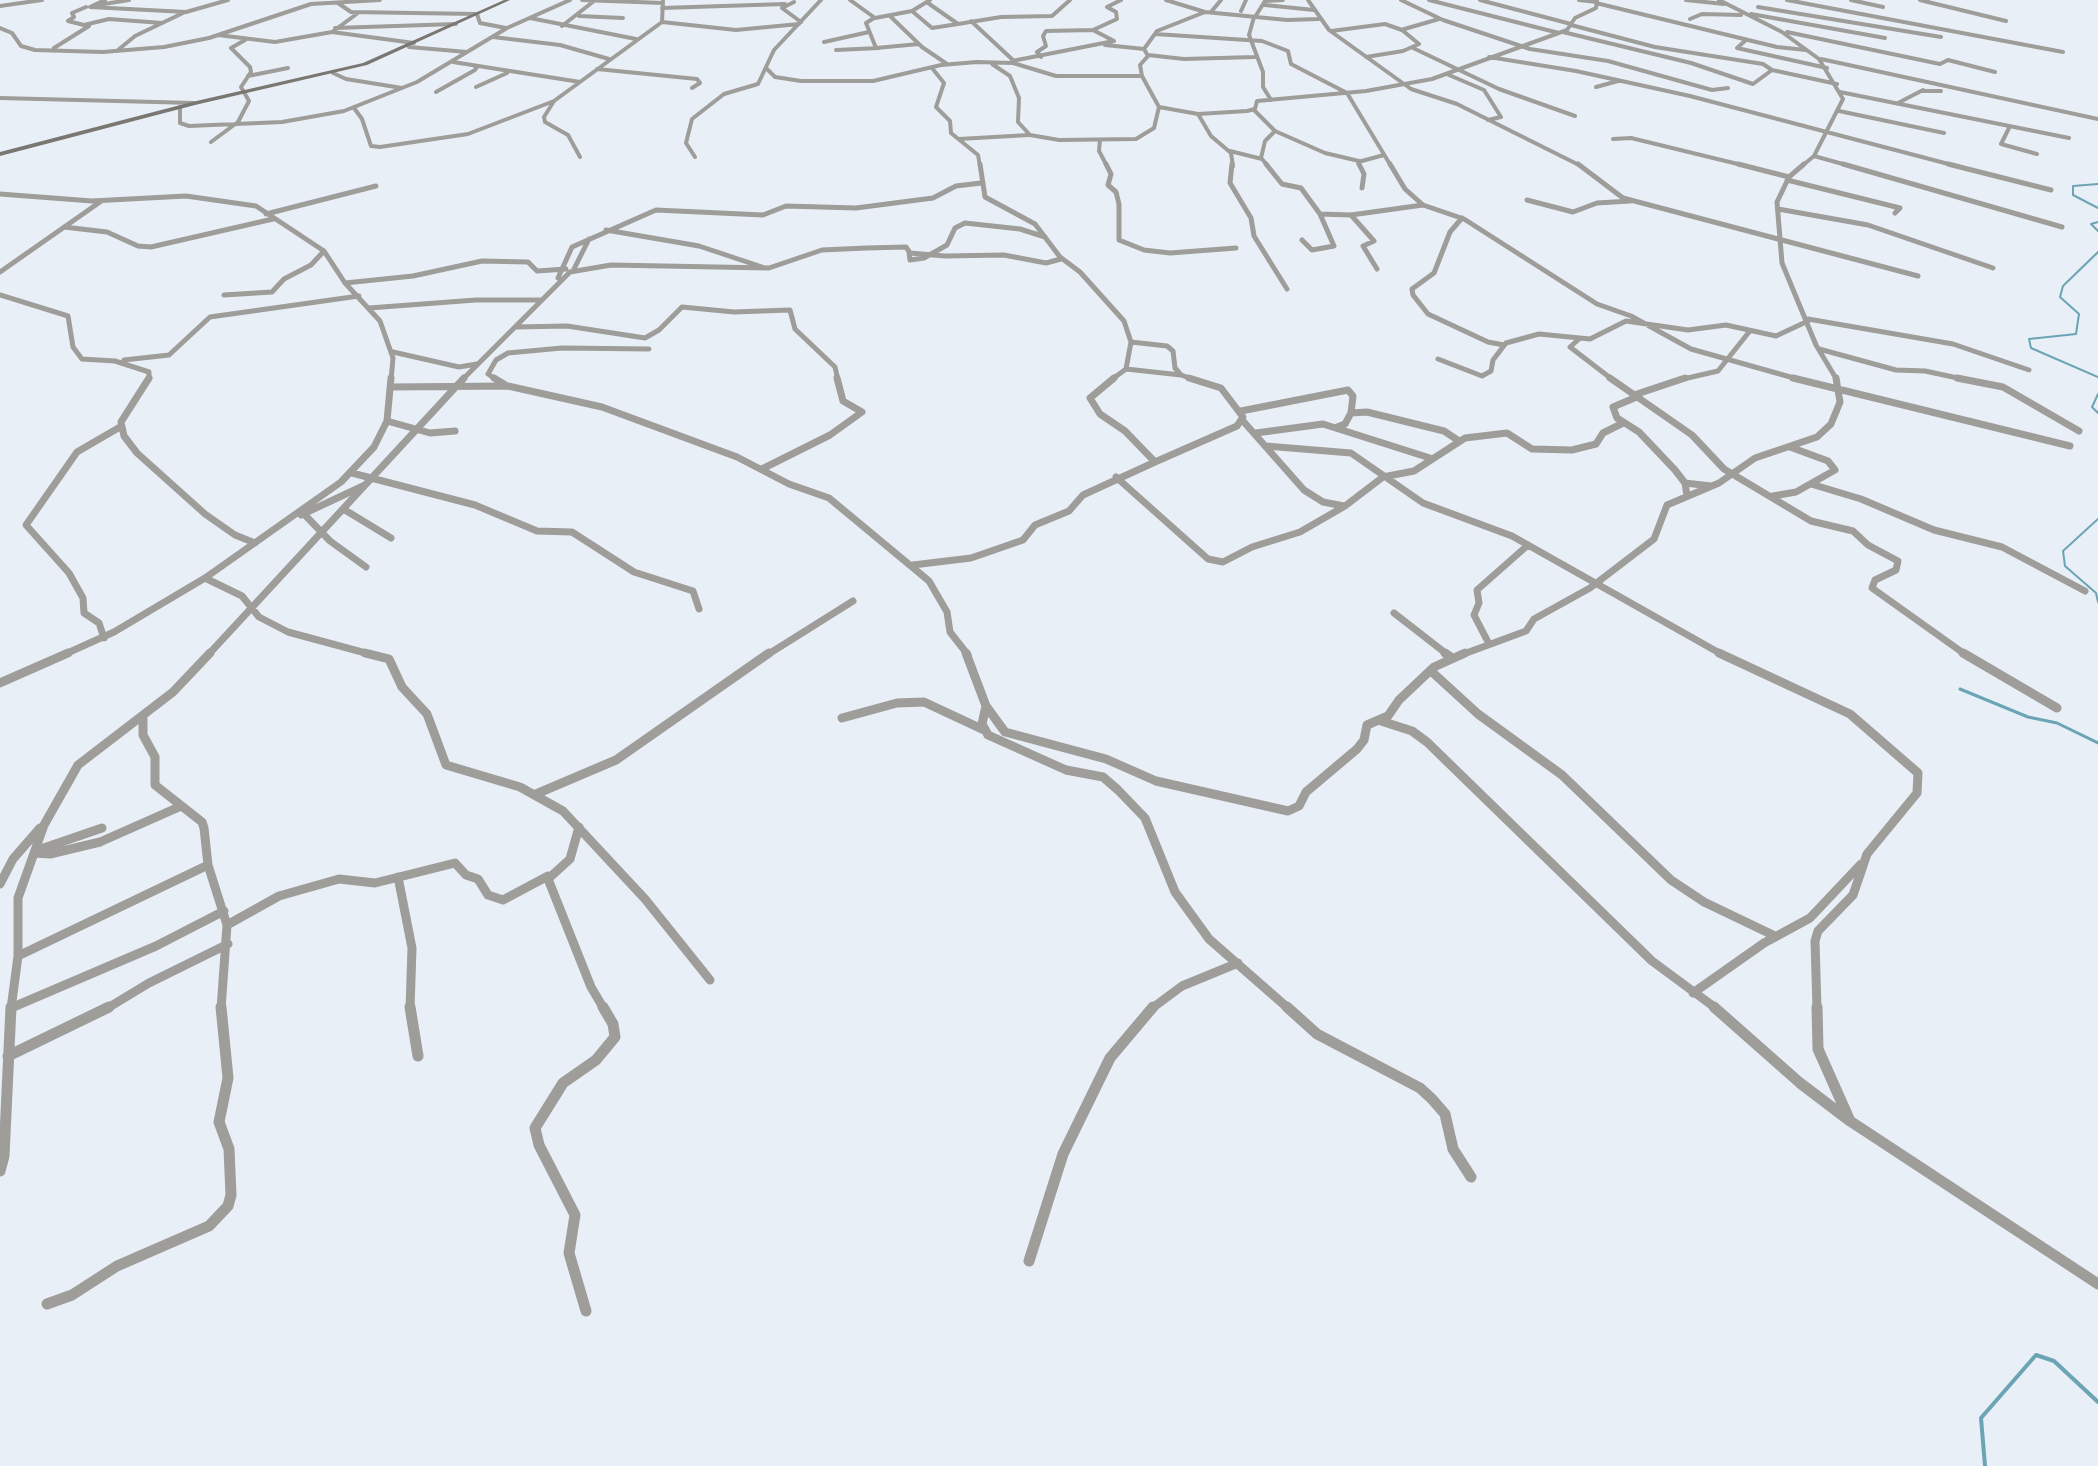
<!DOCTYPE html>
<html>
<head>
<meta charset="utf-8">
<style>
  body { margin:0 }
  canvas { display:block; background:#e8eff6 }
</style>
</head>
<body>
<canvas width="2098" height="1466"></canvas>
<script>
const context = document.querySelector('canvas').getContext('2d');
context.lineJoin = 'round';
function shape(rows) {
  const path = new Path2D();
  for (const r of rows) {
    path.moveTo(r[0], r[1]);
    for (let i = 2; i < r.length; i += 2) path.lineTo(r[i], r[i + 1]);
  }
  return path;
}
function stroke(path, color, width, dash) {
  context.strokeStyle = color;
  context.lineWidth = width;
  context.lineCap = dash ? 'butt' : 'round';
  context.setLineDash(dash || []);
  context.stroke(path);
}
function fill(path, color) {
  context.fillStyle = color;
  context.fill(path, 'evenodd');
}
const streamFar2 = shape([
  [2098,184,2073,186,2073,195,2098,208],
  [2098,222,2091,224,2098,231],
  [2098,252,2063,286,2060,297,2079,314,2076,334,2029,339,2031,348,2098,377],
  [2098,394,2092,407,2098,413],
  [2098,519,2063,551,2065,566,2096,593,2098,602]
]);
const streamFar1 = shape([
  [1960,689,2028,717,2057,723,2098,743]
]);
const stream = shape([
  [1985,1466,1981,1418,2036,1355,2054,1361,2098,1402]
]);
const streetFar4 = shape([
  [105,0,90,7,186,12,228,0],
  [582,0,663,3],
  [850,0,875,18,912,11,930,0],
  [1166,0,1205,12,1157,31,1144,49,1148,56,1140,65,1142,76,1159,107,1198,114,1247,111,1255,109,1257,101,1366,91,1432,79,1567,30,1575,18,1596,8,1597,0],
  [1308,0,1329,30,1411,89,1457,104,1581,166],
  [1401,0,1443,20,1530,49,1608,61,1712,90,1728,88],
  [1429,0,1559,33],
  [1480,0,1571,24],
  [1579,0,1597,2],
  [1686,0,1724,4],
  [1719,0,1782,32,1819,59,1843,99,1814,156,1802,166],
  [1787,0,2063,52],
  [1851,0,1883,7],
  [1920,0,2006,21],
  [794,2,782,8,801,22],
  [338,3,351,12,477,14,480,23,506,28],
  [1596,3,1777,47,1806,50],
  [98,5,129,0],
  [1265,5,1314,10],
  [0,6,42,0],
  [86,7,72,13,74,17,68,21,84,25,109,19,162,23],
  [1758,7,1941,37],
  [662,8,785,4],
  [912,11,932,28,958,24,928,3],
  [1241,11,1246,0],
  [1205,12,1287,20,1319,19],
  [1211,12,1221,0],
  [358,13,332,32,414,43],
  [1751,14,1885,38],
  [579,16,623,18],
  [890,16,922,47,947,64],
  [1254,17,1249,35,1263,72,1263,87,1271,100],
  [1255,17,1265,1,1283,0],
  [530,18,636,39],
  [874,18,866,23,876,48,919,44],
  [1690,19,1702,14,1741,15],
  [971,21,1014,61],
  [662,22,736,30,799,24],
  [958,24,1001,17,1052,16,1070,0],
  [1571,25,1655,47,1763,64,1772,70],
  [562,26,594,1],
  [0,28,12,33,21,46,35,50,103,52,164,47,209,38,311,4,380,0],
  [335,28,456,24],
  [1401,30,1439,19],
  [1331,31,1385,24,1402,30,1419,44,1403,51,1366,57],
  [1563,32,1691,63,1753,84,1772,70,1837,84],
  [1787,32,1940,64,1948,60,1995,72],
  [1155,34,1262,41,1288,51,1291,64,1347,93,1391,166],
  [218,35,275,42,332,32],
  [493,37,560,45,609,59],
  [1746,40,1737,48,1827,68],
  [824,42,869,32],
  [1105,45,1144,49],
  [409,47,467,52],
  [54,48,89,26],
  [1413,48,1499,89,1575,116],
  [118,50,135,36,185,12],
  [836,50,879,48],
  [1148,55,1184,59,1255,57],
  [1041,57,1037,52,1046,46,1043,36,1046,31,1093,30],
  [1489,57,1576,71,1690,96,1956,166],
  [1821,59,2098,119],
  [1012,61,1114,41,1093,30,1117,19,1116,12,1107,7,1121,0],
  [453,62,580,82],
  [992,64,1010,76,1019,98,1018,122,1030,135,1059,140,1136,139,1154,128,1159,107],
  [766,68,775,77,801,81,873,81,941,65,977,62,1013,63,1056,76,1142,76],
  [932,68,944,83,936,107,950,121,951,133,978,155,980,166],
  [597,69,697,79,700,83,692,88],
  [333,73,346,79,402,88],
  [1449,75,1484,90,1501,117,1488,120],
  [248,76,288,68],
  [476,87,507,73],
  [1596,87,1618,81],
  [1922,91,1941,91],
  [436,92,475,70,477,67,472,65],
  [1840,92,2069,138],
  [0,98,194,103],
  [1898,103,1923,90],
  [180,107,180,123,189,126,282,122,344,111,417,82,507,28,570,0],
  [354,108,362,119,371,146,380,147,468,134,554,101],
  [1254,110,1275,131,1325,153,1359,161],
  [1839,111,1944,133],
  [1198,114,1211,136,1231,153,1233,166],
  [2010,126,2001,144,2037,154],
  [959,139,1029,135],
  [1613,139,1631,138,1746,166],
  [1100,140,1099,151,1107,166],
  [211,142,238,122,249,101,241,87,251,72,250,67,231,48,245,40],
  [1230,151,1262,159,1268,166],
  [1814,156,1850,166],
  [580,157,568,135,545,122,544,117,554,101,662,22,663,0],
  [695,157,686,143,692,119,724,94,758,84,774,50,821,0],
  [1261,158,1265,141,1275,131],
  [1360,166,1358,162,1384,155]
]);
const streetFar3 = shape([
  [980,164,985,197,1035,224,1060,257,1080,272,1124,321,1131,342,1126,369,1111,380],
  [1106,164,1111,174,1108,185,1116,192,1119,204,1119,240,1144,250,1170,253,1236,248],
  [1232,164,1230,183,1251,218,1254,236,1287,289],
  [1266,164,1282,184,1301,188,1320,214,1351,215,1423,205],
  [1359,164,1364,174,1362,188],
  [1390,164,1405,189,1423,205,1464,219,1597,304,1631,316,1691,349,1801,380],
  [1578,164,1623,198,1918,276],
  [1738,164,1789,177],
  [1804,164,1789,177,1777,202,1782,263,1816,345,1837,380],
  [1843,164,2062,227],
  [1948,164,2051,190],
  [1787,180,1900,208,1895,213],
  [0,194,92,201,186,196,256,206,324,251,345,283,380,321,393,358,391,380],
  [1527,200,1573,212,1597,203,1630,201],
  [1778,209,1868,225,1993,268],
  [266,214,376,186],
  [1351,215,1374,241,1363,246,1377,269],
  [1462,218,1450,232,1434,273,1412,289,1413,295,1428,314,1488,342,1504,345],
  [64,227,107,232,138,246,151,247,273,219],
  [606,230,699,246,765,268],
  [1302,240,1312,250,1334,246,1320,214],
  [909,252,910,260,924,258,947,245,955,228,965,223,1020,229,1045,237],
  [574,269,589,239],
  [0,272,100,202],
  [558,278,572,247,656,210,763,215,786,206,856,208,933,198,956,186,981,183],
  [345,283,413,276,482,261,528,262,537,271,566,269],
  [0,295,68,316,73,347,82,359,115,361,149,372,149,380],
  [224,295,272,292,284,279,311,265,324,251],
  [369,308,476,300,542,300],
  [1808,319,1953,344,2029,370],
  [516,327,567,326,645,338,659,330,682,307,734,312,790,310,795,329,835,367,838,380],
  [1579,339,1570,347,1613,380],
  [1131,342,1167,346,1173,351,1175,368,1181,375,1195,380],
  [1819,349,1896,370,1925,371,1967,380],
  [393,352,459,367,477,364],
  [1438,359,1482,376,1491,371,1493,360,1506,343,1539,334,1590,339,1626,321,1688,330,1726,325,1776,336,1808,321],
  [124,360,169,355,210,317,359,296],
  [1126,369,1181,375],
  [462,380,570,272,611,265,769,268,822,250,866,248,906,247,910,253,945,256,1004,255,1046,263,1061,259],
  [497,380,488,374,496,360,508,353,562,348,649,349],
  [1679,380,1718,371,1749,332]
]);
const streetFar2 = shape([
  [149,378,121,422,124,436,137,453,205,514,235,535,255,543],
  [494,378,504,384],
  [1610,378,1692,435,1724,469,1811,521,1853,531,1868,545,1898,561,1896,570,1875,580,1872,588,1966,655],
  [1793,378,2070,446],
  [1957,378,2003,387,2079,431],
  [391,387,508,386,602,407,737,457,789,484,829,498,929,581,947,612,950,632,968,655],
  [1637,394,1685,378],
  [1639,396,1613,407,1617,418,1639,432,1675,470,1685,483,1687,496],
  [1241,411,1348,390,1353,396,1351,413,1345,424,1337,427],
  [1351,413,1367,412,1444,431,1459,441],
  [387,421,430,433,455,431],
  [1243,421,1304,490,1323,502,1344,506],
  [1256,433,1323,424,1430,458],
  [1266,446,1351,453,1423,503,1512,536,1723,655],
  [1155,462,1237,426,1243,417,1221,388,1189,378],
  [762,469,830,435,862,412,843,401,837,378],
  [352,473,475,505,537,531,572,532,634,572,693,591,699,609],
  [1116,477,1208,559,1223,562,1252,547,1300,532,1345,506,1383,477,1414,471,1465,438,1507,433,1532,449,1572,450,1596,444,1603,433,1623,423],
  [1685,483,1711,486],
  [1811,484,1861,499,1934,530,2002,547,2085,591],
  [1773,496,1796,492,1835,470,1828,461,1790,447],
  [345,510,391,538],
  [304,514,330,541,366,567],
  [301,515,365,485],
  [913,565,971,558,1023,540,1035,525,1069,511,1083,495,1155,462,1125,431,1100,414,1090,398,1114,378],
  [205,578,242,596,259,617,288,632,373,655],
  [1394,613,1448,655],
  [104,638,99,623,84,613,83,598,69,573,26,525,77,452,120,427],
  [1488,642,1474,615,1479,603,1477,590,1528,545],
  [63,655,114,632,205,578,341,482,374,447,387,421,391,378],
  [208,655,464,378],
  [767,655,853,601],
  [1461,655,1526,631,1534,619,1590,588,1654,539,1667,505,1719,483,1755,458,1817,437,1831,424,1840,402,1836,378]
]);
const streetFar1 = shape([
  [365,653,389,659,402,687,427,714,446,765,520,787,563,811,645,899,710,980],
  [966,653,986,706,1005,732,1106,759,1156,781,1288,811,1299,806,1306,792,1357,749,1364,740,1367,725,1388,716,1399,700,1434,667,1465,653],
  [1445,653,1452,658],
  [1719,653,1850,714,1918,773,1917,793,1867,854,1853,895,1818,931,1815,941,1817,1009],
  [1963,653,2057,708],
  [1431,671,1478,714,1562,775,1671,880,1704,902,1775,936],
  [0,683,68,653],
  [986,706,982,724,988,735,1066,770,1103,777,1118,790,1145,818,1175,892,1209,939,1289,1009],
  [842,718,897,703,924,702,984,730],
  [143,719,143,735,155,757,155,785,202,822,204,828,208,865,227,925,221,1009],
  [1381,721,1412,731,1427,742,1652,961,1717,1009],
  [536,794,616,760,769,653],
  [579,827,570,859,548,879,591,987,604,1009],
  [35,851,102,828],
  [34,853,50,854,100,842,179,807],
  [398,877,412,948,410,1009],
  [0,884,13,859,40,828],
  [227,925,279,896,339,879,375,883,455,863,466,875,478,879,488,895,503,900,548,876],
  [18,956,208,865],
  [1693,993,1764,943,1810,918,1861,864],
  [11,1008,156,946,224,911],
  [11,1009,18,956,18,898,44,825,78,765,173,692,210,653],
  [106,1009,149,983,228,944],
  [1151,1009,1182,986,1238,963]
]);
const street = shape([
  [410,1007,418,1056],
  [1287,1007,1317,1034,1420,1088,1432,1099,1445,1114,1453,1149,1471,1177],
  [1714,1007,1800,1083,1850,1121,2098,1284],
  [1817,1007,1818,1049,1850,1121],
  [8,1056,109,1007],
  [0,1171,4,1156,11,1007],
  [1029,1261,1063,1154,1110,1058,1153,1007],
  [47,1304,72,1295,117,1266,209,1226,228,1206,231,1195,229,1149,219,1122,228,1078,221,1007],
  [586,1311,569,1253,575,1215,539,1145,535,1128,563,1083,596,1060,615,1037,613,1024,603,1007]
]);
const secondary = shape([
  [504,0,510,0,367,65,195,105,0,156,0,152,192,102,363,63,504,0]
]);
stroke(streamFar2, '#6ba4b4', 2);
stroke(streamFar1, '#6ba4b4', 3);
stroke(stream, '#6ba4b4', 4);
stroke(streetFar4, '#9f9d9a', 4);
stroke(streetFar3, '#9f9d9a', 5);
stroke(streetFar2, '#9f9d9a', 7);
stroke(streetFar1, '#9f9d9a', 9);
stroke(street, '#9f9d9a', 11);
fill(secondary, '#7a7672');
</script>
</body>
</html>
